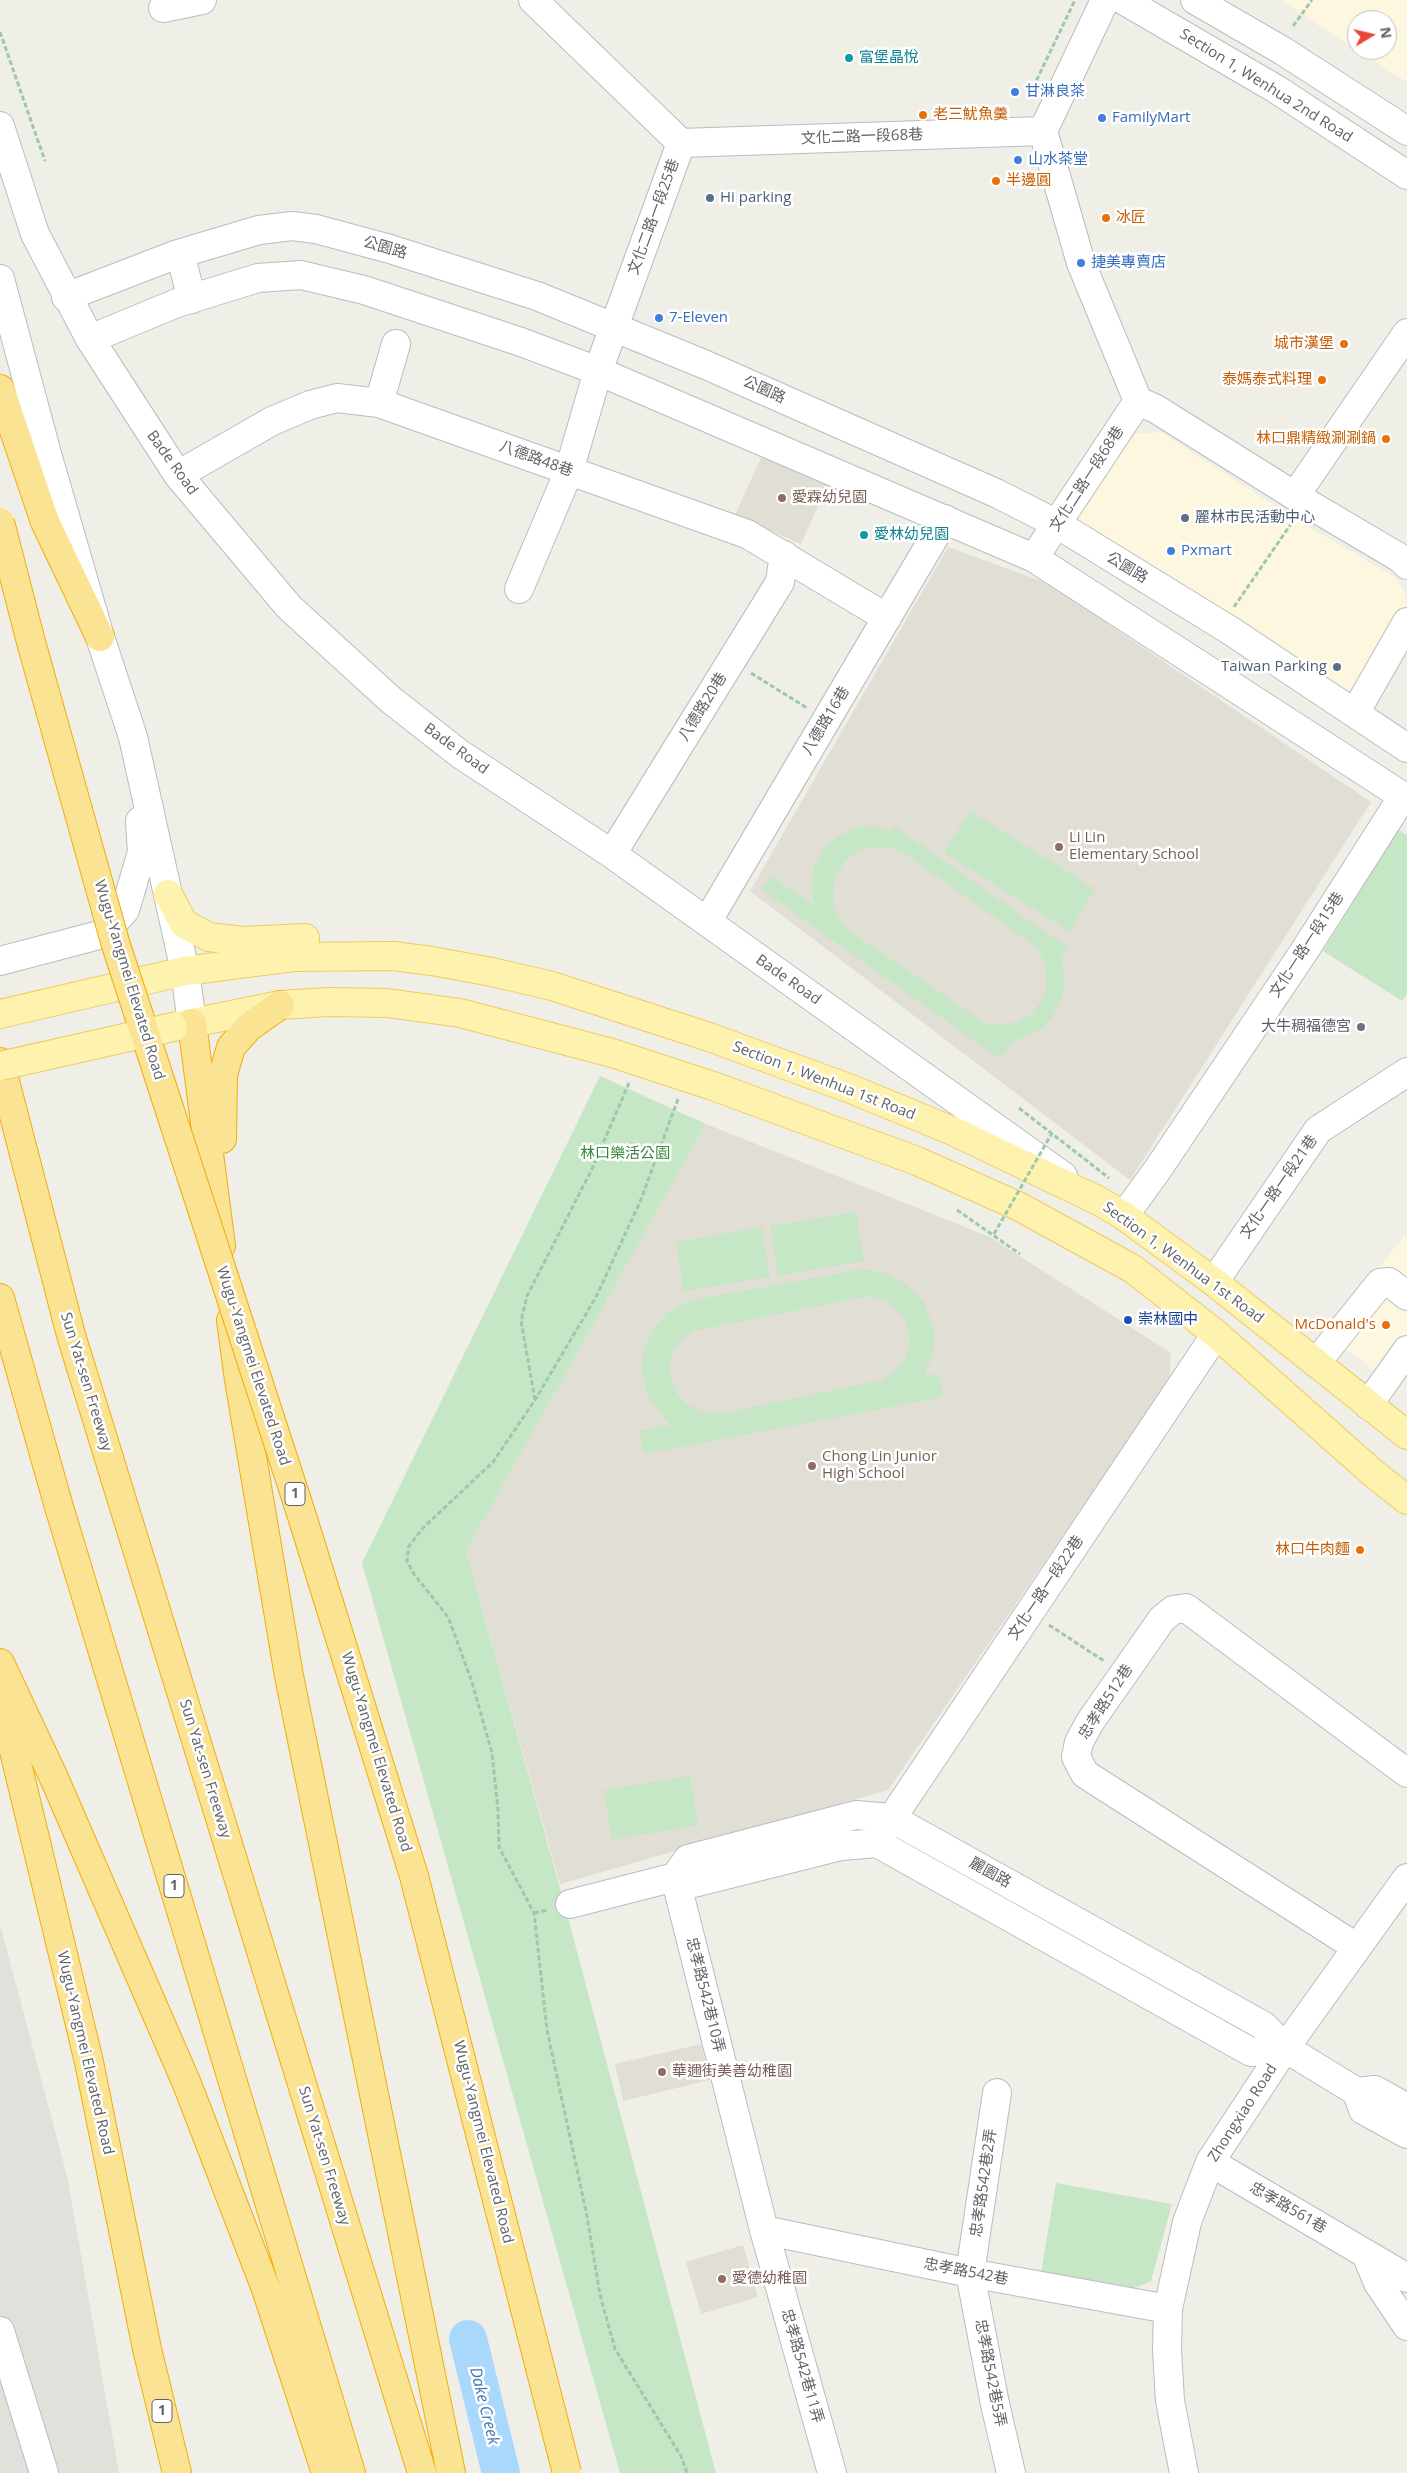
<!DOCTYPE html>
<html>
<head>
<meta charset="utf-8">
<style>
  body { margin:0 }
  #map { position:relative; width:1407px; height:2473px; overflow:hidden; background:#f0efe7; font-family:"Open Sans",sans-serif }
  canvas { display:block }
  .north { position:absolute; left:1347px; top:10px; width:50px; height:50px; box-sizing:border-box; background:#fff; border:1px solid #bfc0c2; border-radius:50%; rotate:81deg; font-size:14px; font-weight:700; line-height:20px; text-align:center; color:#5f6267 }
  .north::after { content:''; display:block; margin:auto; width:18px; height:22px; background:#e74837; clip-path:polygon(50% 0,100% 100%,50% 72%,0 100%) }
</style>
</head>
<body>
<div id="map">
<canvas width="1407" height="2473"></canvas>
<div class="north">N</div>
</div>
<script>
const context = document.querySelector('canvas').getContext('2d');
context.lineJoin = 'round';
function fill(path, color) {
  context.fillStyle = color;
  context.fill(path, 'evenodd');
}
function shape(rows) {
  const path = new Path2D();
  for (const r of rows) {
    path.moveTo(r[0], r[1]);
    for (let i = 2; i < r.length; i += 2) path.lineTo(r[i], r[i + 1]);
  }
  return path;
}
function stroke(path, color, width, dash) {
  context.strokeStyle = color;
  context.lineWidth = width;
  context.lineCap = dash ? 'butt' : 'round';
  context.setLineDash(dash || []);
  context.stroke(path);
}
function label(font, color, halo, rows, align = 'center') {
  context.font = font + ' "Open Sans","Noto Sans TC",sans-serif';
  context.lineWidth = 5;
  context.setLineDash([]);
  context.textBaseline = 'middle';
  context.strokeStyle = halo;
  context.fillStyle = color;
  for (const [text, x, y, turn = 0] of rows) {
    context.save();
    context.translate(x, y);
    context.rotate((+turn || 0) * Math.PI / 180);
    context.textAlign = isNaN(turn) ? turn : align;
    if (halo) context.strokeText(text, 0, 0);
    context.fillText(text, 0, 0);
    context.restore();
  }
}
const commercial = shape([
  [1281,0,1407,0,1407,82,1316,24],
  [1357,20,1387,20,1387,50,1357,50],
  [1161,432,1295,519,1395,577,1403,588,1407,604,1357,707,1067,522,1135,434],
  [1405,1235,1407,1237,1407,1365,1392,1384,1326,1334]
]);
const industrial = shape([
  [0,1924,68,2180,119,2473,0,2473]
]);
const education = shape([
  [764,451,829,481,801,544,735,515],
  [948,547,1049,584,1371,802,1130,1180,750,891],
  [706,1124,990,1237,1171,1353,1169,1381,888,1790,560,1884,466,1551],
  [701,2044,710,2080,623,2101,615,2064],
  [743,2245,758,2297,701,2314,686,2262]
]);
const green = shape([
  [970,811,1095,889,1069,931,944,853],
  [894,826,1068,948,1061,958,1065,979,1062,999,1053,1015,1041,1029,1013,1042,1000,1059,762,890,771,876,814,905,811,887,814,866,824,848,840,835,860,827,879,827,890,832],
  [875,847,891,848,904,853,1036,947,1044,960,1047,974,1046,988,1041,1002,1031,1014,1017,1022,1001,1025,985,1023,850,931,840,919,833,904,833,888,837,873,846,860,859,851],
  [1398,830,1407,835,1407,994,1402,1001,1323,951],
  [600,1076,706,1124,466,1551,559,1884,716,2473,620,2473,362,1563],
  [856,1212,864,1261,778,1276,770,1226],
  [762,1227,770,1277,684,1291,676,1242],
  [863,1269,886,1273,907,1285,924,1303,934,1329,934,1352,924,1376,939,1374,943,1397,644,1454,640,1431,670,1425,648,1397,642,1375,643,1352,652,1331,667,1313,688,1301],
  [863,1297,873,1297,886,1301,897,1309,905,1320,909,1333,909,1348,904,1362,894,1373,882,1380,725,1413,700,1411,687,1404,677,1394,671,1380,670,1366,673,1352,681,1339,693,1331],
  [690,1776,698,1825,612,1840,604,1790],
  [900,1837,1195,2002,1187,2004,904,1845],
  [1056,2183,1172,2204,1151,2281,1135,2288,1041,2273]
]);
const river = shape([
  [468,2339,501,2473]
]);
const path = shape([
  [1293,26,1312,0],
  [0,32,45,161],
  [1030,94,1075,0],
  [1234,607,1293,521],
  [751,673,807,708],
  [678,1099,640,1202,596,1297,535,1400,493,1462,423,1528,409,1546,407,1561,414,1574,448,1617,471,1679,492,1753,498,1810,499,1847,534,1913,547,2030,587,2216,600,2295,615,2349,681,2456,687,2473],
  [1019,1108,1109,1178],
  [957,1210,1020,1254],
  [535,1400,521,1321,527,1296,591,1171,629,1083],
  [1049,1625,1104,1661],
  [534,1913,548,1910]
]);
const minor = shape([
  [1105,0,1043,131,1081,263,1138,401],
  [1123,0,1276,89,1407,175],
  [1195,0,1283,51,1407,131],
  [163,8,202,0],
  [0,126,35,234,90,339,178,475,289,607,391,700,460,754,612,854,1063,1176],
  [681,143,1043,131],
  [180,254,192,299],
  [0,279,47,454,100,637,133,737,185,971,192,1023],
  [66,297,175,255,259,230,292,226,316,229,390,249,537,296,706,365,998,494,1057,524,1231,631,1407,748],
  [90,339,177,303,258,278,301,275,364,290,521,342,598,371,1034,558,1407,799],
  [379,403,396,344],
  [178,475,272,421,310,405,337,398,379,403,747,534,887,618],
  [1295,496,1407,333],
  [1034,558,1138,401,1156,409,1295,496,1400,558,1407,565],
  [519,589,569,471,598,371,681,143,533,0],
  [1355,713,1407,622],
  [612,854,780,582,784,555],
  [707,922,945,519],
  [0,961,103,934,125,910,142,852,140,821],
  [1124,1216,1158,1169,1305,950,1403,796],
  [1214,1282,1318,1130,1407,1072],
  [1316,1363,1380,1283,1389,1282,1407,1296],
  [1368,1405,1407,1350],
  [882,1833,1216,1334],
  [675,1877,688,1859,856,1815,891,1818,1264,2026,1285,2048,1357,2092,1375,2090,1407,2108],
  [675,1877,764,2230,832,2473],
  [570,1904,675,1877,694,1883,841,1846,877,1843,1251,2052,1285,2048],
  [1356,1947,1085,1774,1076,1757,1079,1742,1090,1722,1162,1619,1173,1610,1186,1608,1407,1773],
  [1357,2092,1363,2110,1407,2134],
  [997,2093,970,2273,995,2404,1011,2473],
  [1210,2162,1407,2278],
  [764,2230,970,2273,1168,2309],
  [1366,2254,1378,2283,1407,2326],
  [0,2331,44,2473],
  [1184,2473,1170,2401,1167,2350,1168,2309,1187,2222,1210,2162,1285,2048,1407,1878]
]);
const major = shape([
  [168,894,184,924,209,937,244,941,305,938],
  [0,1014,185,971,293,957,393,956,432,961,492,972,552,986,709,1037,851,1089,955,1132,1099,1201,1124,1216,1214,1282,1407,1435],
  [173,1027,280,1005,328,1002,387,1003,460,1013,612,1053,713,1086,917,1161,1018,1206,1133,1269,1216,1334,1373,1473,1407,1500]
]);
const highway = shape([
  [0,389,45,522,100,637],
  [192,1023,221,1246],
  [0,1062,71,1335,422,2473],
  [222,1139,223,1075,231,1047,249,1027,280,1005],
  [0,1298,59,1507,351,2473],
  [231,1320,239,1380,289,1676,451,2473],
  [0,1663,54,1778,187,2084,266,2289,326,2473],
  [0,1693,89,2062,147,2349,177,2473]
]);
const pathBridge = shape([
  [994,1234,1052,1133]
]);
const majorBridge = shape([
  [0,1066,173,1027]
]);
const highwayBridge = shape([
  [0,522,31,642,115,942,301,1513,414,1876,567,2473]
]);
const markers = [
  [849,58,5,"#0f9aa8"],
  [1015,92,5,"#3f7fe0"],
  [923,115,5,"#e8710a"],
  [1102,118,5,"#3f7fe0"],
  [1018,160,5,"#3f7fe0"],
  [996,181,5,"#e8710a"],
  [710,198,5,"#5c6f8a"],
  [1106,218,5,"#e8710a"],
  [1081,263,5,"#3f7fe0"],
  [659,318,5,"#3f7fe0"],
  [1344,344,5,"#e8710a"],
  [1322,380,5,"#e8710a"],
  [1386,439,5,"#e8710a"],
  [782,498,5,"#8d6e63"],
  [1185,518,5,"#5c6f8a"],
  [864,535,5,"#0f9aa8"],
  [1171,551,5,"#3f7fe0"],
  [1337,667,5,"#5c6f8a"],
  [1059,847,5,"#8d6e63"],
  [1361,1027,5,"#6b7280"],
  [1128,1320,5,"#1a4fb4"],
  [1386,1325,5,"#e8710a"],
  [812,1466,5,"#8d6e63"],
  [1360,1550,5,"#e8710a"],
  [662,2072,5,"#8d6e63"],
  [722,2279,5,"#8d6e63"]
];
const shields = [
  [295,1494,20],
  [174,1886,20],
  [162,2411,20]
];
const shieldNames = [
  ["1",295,1494],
  ["1",174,1886],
  ["1",162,2411]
];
const cultureNames = [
  ["富堡晶悅",859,58],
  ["愛林幼兒園",874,535]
];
const streetNames = [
  ["Section 1, Wenhua 2nd Road",1266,86,32],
  ["文化二路一段68巷",862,137,-2],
  ["文化二路一段25巷",654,217,-70],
  ["公園路",385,248,16],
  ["公園路",764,390,24],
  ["八德路48巷",536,459,20],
  ["Bade Road",172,463,54],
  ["文化二路一段68巷",1087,479,-57],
  ["公園路",1127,568,31],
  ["八德路20巷",703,707,-58],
  ["八德路16巷",826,721,-59],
  ["Bade Road",456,749,36],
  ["文化一路一段15巷",1307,945,-57],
  ["Wugu-Yangmei Elevated Road",129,980,73],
  ["Bade Road",788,980,35],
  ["Section 1, Wenhua 1st Road",824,1081,21],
  ["文化一路一段21巷",1279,1187,-55],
  ["Section 1, Wenhua 1st Road",1183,1263,36],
  ["Wugu-Yangmei Elevated Road",253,1366,72],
  ["Sun Yat-sen Freeway",86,1382,73],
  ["文化一路一段22巷",1046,1588,-56],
  ["忠孝路512巷",1106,1702,-57],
  ["Wugu-Yangmei Elevated Road",376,1752,73],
  ["Sun Yat-sen Freeway",205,1769,73],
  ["麗園路",990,1873,29],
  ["忠孝路542巷10弄",705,1995,76],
  ["Wugu-Yangmei Elevated Road",85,2053,77],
  ["Zhongxiao Road",1243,2113,-57],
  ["Wugu-Yangmei Elevated Road",483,2142,76],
  ["Sun Yat-sen Freeway",324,2156,73],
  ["忠孝路542巷2弄",984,2183,-82],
  ["忠孝路561巷",1288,2208,30],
  ["忠孝路542巷",966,2272,11],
  ["忠孝路542巷11弄",802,2366,74],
  ["忠孝路542巷5弄",990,2373,79]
];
const shopNames = [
  ["甘淋良茶",1025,92],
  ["FamilyMart",1112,118],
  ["山水茶堂",1028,160],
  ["捷美專賣店",1091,263],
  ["7-Eleven",669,318],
  ["Pxmart",1181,551]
];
const foodNames = [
  ["老三魷魚羹",933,115,"left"],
  ["半邊圓",1006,181,"left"],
  ["冰匠",1116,218,"left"],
  ["城市漢堡",1334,344],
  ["泰媽泰式料理",1312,380],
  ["林口鼎精緻涮涮鍋",1376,439],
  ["McDonald's",1376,1325],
  ["林口牛肉麵",1350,1550]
];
const serviceNames = [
  ["Hi parking",720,198],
  ["麗林市民活動中心",1195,518],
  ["Taiwan Parking",1327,667,"right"]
];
const educationNames = [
  ["愛霖幼兒園",792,498],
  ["Li Lin",1069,838],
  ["Elementary School",1069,855],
  ["Chong Lin Junior",822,1457],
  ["High School",822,1474],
  ["華邇街美善幼稚園",672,2072],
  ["愛德幼稚園",732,2279]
];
const worshipNames = [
  ["大牛稠福德宮",1351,1027]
];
const parkNames = [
  ["林口樂活公園",625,1154]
];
const transitNames = [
  ["崇林國中",1138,1320]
];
const waterNames = [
  ["Dake Creek",484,2406,76]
];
fill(commercial, '#fdf7df');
fill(industrial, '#e2e0db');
fill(education, '#e0ded5');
fill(green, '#c5e7c5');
stroke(river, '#aad8fd', 38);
stroke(minor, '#b9bcc0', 30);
stroke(major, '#efca62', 30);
stroke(highway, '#f3ad05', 30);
stroke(path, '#9ec8ab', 3, [5, 2.5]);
stroke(minor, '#fff', 28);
stroke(major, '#fef2af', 28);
stroke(highway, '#fbe394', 28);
stroke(majorBridge, '#efca62', 30, []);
stroke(highwayBridge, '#f3ad05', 30, []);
stroke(pathBridge, '#9ec8ab', 3, [5, 2.5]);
stroke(majorBridge, '#fef2af', 28);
stroke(highwayBridge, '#fbe394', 28);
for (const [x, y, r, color] of markers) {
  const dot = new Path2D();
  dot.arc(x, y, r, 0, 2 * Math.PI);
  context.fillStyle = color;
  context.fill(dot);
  stroke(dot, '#fff', 2);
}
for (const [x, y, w] of shields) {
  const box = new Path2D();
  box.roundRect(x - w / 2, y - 11.5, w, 23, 4);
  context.fillStyle = '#fff';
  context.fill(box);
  stroke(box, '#5f6267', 1);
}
label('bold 14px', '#5f6267', null, shieldNames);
label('15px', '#0d838f', '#fff', cultureNames, 'left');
label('15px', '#5f6267', '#fff', streetNames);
label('15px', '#366cbe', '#fff', shopNames, 'left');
label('15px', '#c56008', '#fff', foodNames, 'right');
label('15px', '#4e5e75', '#fff', serviceNames, 'left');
label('15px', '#785e54', '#fff', educationNames, 'left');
label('15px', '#5b616d', '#fff', worshipNames, 'right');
label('15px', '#37853d', '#fff', parkNames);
label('15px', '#164399', '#fff', transitNames, 'left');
label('italic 16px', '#4578b0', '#fff', waterNames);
</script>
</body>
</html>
